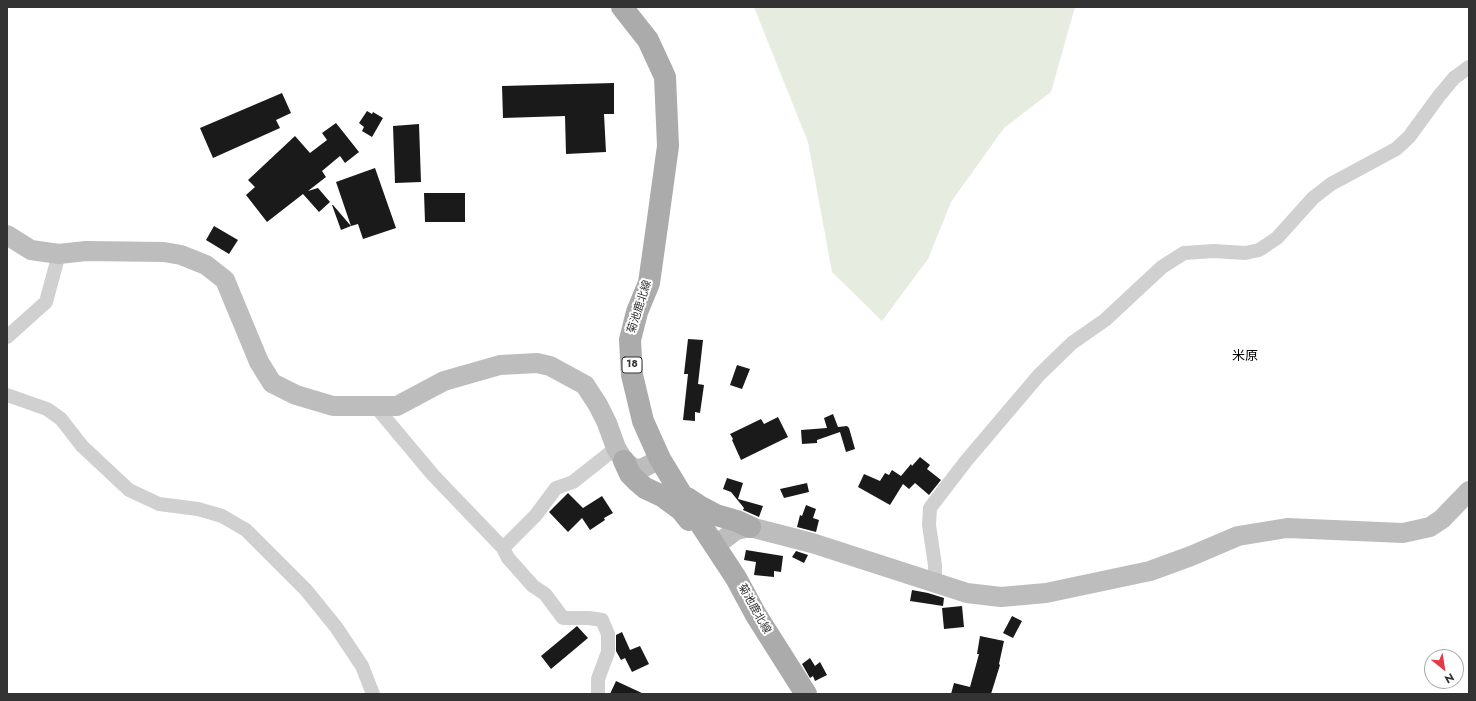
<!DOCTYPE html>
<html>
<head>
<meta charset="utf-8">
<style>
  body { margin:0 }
  #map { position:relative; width:1476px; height:701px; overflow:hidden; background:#fff; font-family:Jost,sans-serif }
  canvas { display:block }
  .frame { position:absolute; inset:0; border:8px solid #333; pointer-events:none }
  .north { position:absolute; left:1424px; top:649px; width:40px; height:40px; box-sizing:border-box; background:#fff; border:1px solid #adadad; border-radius:50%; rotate:150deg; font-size:11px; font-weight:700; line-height:16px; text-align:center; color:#333 }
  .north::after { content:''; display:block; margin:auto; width:14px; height:18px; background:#e63946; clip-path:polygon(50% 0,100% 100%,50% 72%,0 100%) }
</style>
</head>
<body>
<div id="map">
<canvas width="1476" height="701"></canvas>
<div class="frame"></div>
<div class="north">N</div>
</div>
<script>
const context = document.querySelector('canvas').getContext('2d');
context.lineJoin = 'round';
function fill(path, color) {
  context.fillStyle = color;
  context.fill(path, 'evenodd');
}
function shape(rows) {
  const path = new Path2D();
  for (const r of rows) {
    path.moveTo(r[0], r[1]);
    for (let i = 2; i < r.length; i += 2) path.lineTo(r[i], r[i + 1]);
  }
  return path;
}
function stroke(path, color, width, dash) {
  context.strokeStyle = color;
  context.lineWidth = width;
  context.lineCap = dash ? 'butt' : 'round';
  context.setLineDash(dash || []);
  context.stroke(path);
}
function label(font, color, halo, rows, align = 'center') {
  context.font = font + ' Jost,"Noto Sans JP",sans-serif';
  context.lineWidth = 4;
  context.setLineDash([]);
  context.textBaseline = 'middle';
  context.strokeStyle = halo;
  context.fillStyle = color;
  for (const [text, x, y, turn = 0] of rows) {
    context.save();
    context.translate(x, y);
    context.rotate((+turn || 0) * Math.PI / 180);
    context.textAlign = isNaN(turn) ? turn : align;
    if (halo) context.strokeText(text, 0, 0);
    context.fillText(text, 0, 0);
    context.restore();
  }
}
const green = shape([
  [754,7,1075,7,1051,92,1004,128,951,202,928,259,882,321,832,272,808,142]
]);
const building = shape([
  [614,83,614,114,604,114,606,152,566,154,565,116,503,118,502,86],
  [282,93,291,113,276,120,280,128,213,158,200,128],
  [367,111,372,114,373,112,383,118,372,137,362,131,364,127,359,123],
  [336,123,359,152,345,163,340,156,322,171,326,177,308,191,318,188,330,202,319,212,303,194,267,222,246,195,255,187,248,180,295,136,310,153,327,140,322,133],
  [419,124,421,182,395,183,393,126],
  [375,168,396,228,363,239,358,224,351,226,336,182],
  [424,193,465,193,465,222,425,222],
  [332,205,333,205,351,226,341,230],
  [214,226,238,240,229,254,206,240],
  [688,339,703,340,698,384,704,385,700,413,695,412,695,421,683,420,688,374,684,374],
  [737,365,750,369,742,389,730,385],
  [833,414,838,427,847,426,849,428,855,449,846,452,840,432,817,440,817,443,802,444,801,430,827,428,824,418],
  [778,417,788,437,741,460,732,440,733,439,730,434,761,419,764,424],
  [920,457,930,465,927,469,941,480,929,495,915,483,909,489,903,484,890,505,858,487,864,474,880,481,885,473,889,475,892,470,901,476,911,464,912,466],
  [727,478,743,483,738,499,763,506,759,517,743,510,744,508,731,492,723,489],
  [807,483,809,492,784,498,780,489],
  [568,493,583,508,602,496,613,513,604,518,605,520,590,530,582,518,568,532,549,512],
  [806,505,816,509,813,518,819,520,816,532,797,527,800,515,802,516],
  [746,550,783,556,781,572,774,571,774,577,754,575,756,562,744,560],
  [796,551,808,555,804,563,792,557],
  [912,590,928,593,944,598,943,606,910,601],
  [962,606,964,627,944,629,942,608],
  [1012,616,1022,621,1013,638,1003,633],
  [577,626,588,638,551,669,541,656],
  [622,632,630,650,640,646,649,664,632,672,625,658,621,660,616,651,616,635],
  [980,636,1004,641,999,664,1000,665,991,694,951,694,954,683,970,687,979,654,977,654],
  [810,658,815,666,820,662,827,675,815,681,813,676,810,678,802,664],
  [616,681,644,694,610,694]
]);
const street = shape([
  [7,337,46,302,59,254],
  [7,395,47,409,61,419,82,446,129,490,159,504,198,509,222,516,246,530,306,590,336,627,362,666,373,694],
  [376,407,433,475,503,548,508,558,533,586,545,594,563,618,589,618,602,620,608,634,608,652,598,679,598,694],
  [503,548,536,515,556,488,573,482,616,448],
  [935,582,935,565,929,525,930,508,966,461,1039,375,1072,343,1105,320,1162,267,1184,253,1214,251,1245,253,1259,250,1277,238,1313,198,1331,184,1396,149,1409,137,1439,96,1454,78,1469,67]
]);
const secondary = shape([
  [7,235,31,250,59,254,86,251,164,252,181,255,206,265,225,280,259,362,272,383,296,395,333,406,397,406,444,381,500,365,537,363,550,366,585,385,598,405,607,423,616,448,624,461,633,468,641,469,660,459],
  [716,545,736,530,750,527,812,543,967,593,1001,597,1046,593,1150,571,1191,556,1238,536,1287,528,1403,533,1430,527,1442,519,1469,491]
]);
const primary = shape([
  [622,7,648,40,665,77,668,146,658,219,649,283,637,312,630,340,632,375,643,421,660,459,686,502,736,578,756,615,806,694],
  [624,461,630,474,638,482,645,488,662,496,681,510,689,520],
  [687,498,699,506,716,515,737,521,750,527]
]);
const shields = [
  [632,365,20]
];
const shieldNames = [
  ["18",632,365]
];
const streetNames = [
  ["菊池鹿北線",640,307,-72],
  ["菊池鹿北線",754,609,61]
];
const quarterNames = [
  ["米原",1245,357]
];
fill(green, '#e6ecdf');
fill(building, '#1a1a1a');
stroke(street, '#d0d0d0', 14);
stroke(secondary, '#bdbdbd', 20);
stroke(primary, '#ababab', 22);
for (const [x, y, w] of shields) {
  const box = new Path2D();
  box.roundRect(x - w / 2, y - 8, w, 16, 3);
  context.fillStyle = '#fff';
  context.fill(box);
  stroke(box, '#333', 1);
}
label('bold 10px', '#333', null, shieldNames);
label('11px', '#333', '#fff', streetNames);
label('13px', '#000', '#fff', quarterNames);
</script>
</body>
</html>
